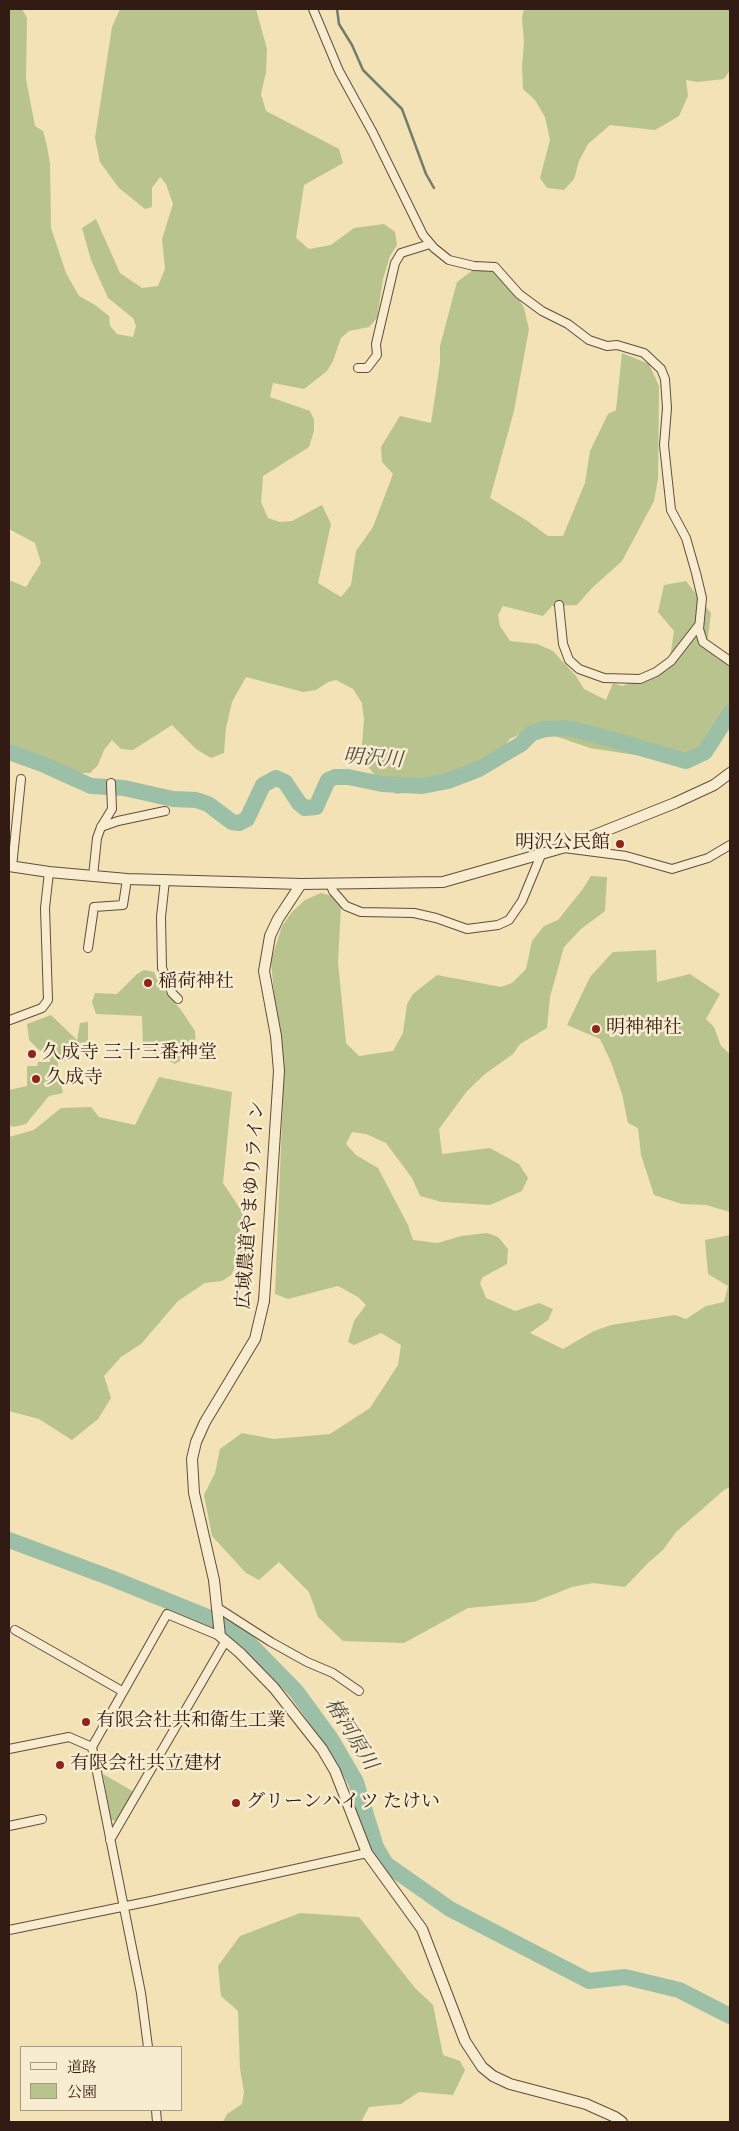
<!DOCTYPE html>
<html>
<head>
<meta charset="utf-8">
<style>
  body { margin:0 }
  #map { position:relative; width:739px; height:2131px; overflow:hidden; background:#f2e2b5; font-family:"IM FELL DW Pica","Noto Serif JP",serif }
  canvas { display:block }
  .frame { position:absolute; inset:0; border:10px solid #321b12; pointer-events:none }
  .legend { position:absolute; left:20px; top:2046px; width:162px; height:65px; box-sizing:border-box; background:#f7eccf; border:1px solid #a89883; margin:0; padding:6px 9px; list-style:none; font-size:15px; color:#321b12 }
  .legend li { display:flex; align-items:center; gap:10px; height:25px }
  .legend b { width:25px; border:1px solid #a89883 }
</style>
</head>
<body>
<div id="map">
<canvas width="739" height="2131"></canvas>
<div class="frame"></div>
<ul class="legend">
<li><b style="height:6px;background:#f7eccf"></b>道路</li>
<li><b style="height:14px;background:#b9c38e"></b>公園</li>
</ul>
</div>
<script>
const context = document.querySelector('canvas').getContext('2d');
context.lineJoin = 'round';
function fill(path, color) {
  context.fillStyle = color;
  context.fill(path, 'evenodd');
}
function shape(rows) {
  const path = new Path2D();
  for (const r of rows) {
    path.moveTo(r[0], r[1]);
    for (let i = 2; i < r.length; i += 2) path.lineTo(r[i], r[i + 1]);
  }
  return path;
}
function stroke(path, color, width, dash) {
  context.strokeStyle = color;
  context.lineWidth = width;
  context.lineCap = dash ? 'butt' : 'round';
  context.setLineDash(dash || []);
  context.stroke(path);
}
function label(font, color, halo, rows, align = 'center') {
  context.font = font + ' "IM FELL DW Pica","Noto Serif JP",serif';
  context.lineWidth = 5;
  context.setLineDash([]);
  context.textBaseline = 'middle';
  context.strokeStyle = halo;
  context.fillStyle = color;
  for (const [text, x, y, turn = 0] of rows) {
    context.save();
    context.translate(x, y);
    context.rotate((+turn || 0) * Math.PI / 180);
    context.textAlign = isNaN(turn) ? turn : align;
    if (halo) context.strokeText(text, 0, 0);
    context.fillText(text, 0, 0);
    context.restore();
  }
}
const green = shape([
  [9,9,22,9,27,18,26,79,35,126,43,131,47,146,50,164,51,228,66,273,79,296,95,305,109,316,110,326,117,334,133,337,136,326,133,318,108,298,91,260,82,228,96,219,120,273,142,288,158,286,165,269,162,239,173,204,166,184,160,177,152,188,152,207,145,209,119,188,100,162,95,138,112,27,120,9,256,9,267,49,266,72,261,94,266,111,339,149,343,163,304,185,296,238,309,249,331,245,354,228,384,224,395,232,397,245,390,256,383,279,377,318,369,327,349,331,341,338,333,361,327,371,304,389,273,383,270,397,310,411,314,420,314,431,309,447,263,476,261,502,268,518,280,522,292,521,322,505,331,524,318,583,341,597,351,585,356,551,373,527,393,474,382,462,381,447,400,416,431,423,440,363,440,346,457,282,478,266,506,277,524,308,529,329,514,411,490,498,526,520,548,536,563,536,585,483,590,451,608,414,616,410,622,353,649,364,659,386,658,479,654,501,622,561,592,588,577,605,552,606,543,616,503,606,498,615,500,626,510,641,537,644,553,651,576,676,584,689,606,700,613,683,622,686,668,670,674,631,658,612,664,585,686,581,711,613,707,645,718,659,730,653,730,712,695,751,661,759,590,748,532,728,510,739,484,772,445,788,396,794,372,772,361,757,364,720,362,703,353,689,336,680,328,682,316,690,303,692,246,677,232,702,226,728,224,753,211,758,196,749,172,725,133,750,121,749,112,740,104,750,98,765,90,773,77,773,9,744,9,580,26,587,41,563,35,543,9,529],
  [524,9,730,9,730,70,724,79,697,82,686,80,688,96,679,116,655,130,610,125,588,144,579,161,574,179,564,190,547,188,540,178,550,140,545,117,535,100,523,89,522,67,524,42,522,18],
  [591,876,607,877,605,911,581,929,564,947,550,997,547,1028,520,1044,513,1054,485,1074,467,1091,439,1129,442,1154,490,1148,519,1164,528,1178,522,1191,490,1205,442,1202,420,1196,412,1178,386,1143,366,1134,352,1132,346,1144,356,1155,378,1168,408,1225,413,1240,438,1243,461,1236,487,1233,498,1237,508,1249,507,1264,483,1277,480,1283,486,1298,515,1311,539,1303,553,1309,548,1320,530,1333,563,1349,594,1331,611,1325,675,1315,686,1319,706,1306,724,1302,728,1286,708,1274,705,1240,730,1235,730,1487,724,1490,676,1532,663,1550,649,1562,625,1587,593,1583,572,1587,534,1602,468,1608,404,1643,343,1641,318,1617,309,1592,279,1562,259,1580,246,1573,212,1536,204,1495,215,1473,220,1449,242,1433,274,1439,330,1434,370,1408,398,1365,401,1345,381,1333,354,1345,348,1342,354,1321,366,1305,358,1297,338,1286,288,1299,275,1294,283,1097,271,961,282,926,292,912,305,900,321,893,333,896,341,907,338,962,346,1043,359,1056,393,1051,403,1033,407,1004,413,994,437,975,501,987,512,983,526,969,532,941,544,926,558,920,582,890],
  [656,950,657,982,690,974,720,994,706,1019,714,1027,721,1046,730,1054,730,1212,706,1205,682,1204,654,1195,641,1155,638,1128,628,1123,622,1094,611,1062,600,1039,567,1025,590,977,613,952],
  [144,970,154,972,162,988,181,1010,195,1031,196,1051,175,1064,143,1048,142,1016,96,1014,92,1002,95,993,117,994,137,974],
  [51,1015,77,1040,80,1023,88,1022,88,1047,70,1060,58,1062,58,1071,63,1093,49,1096,26,1124,13,1127,9,1125,9,1090,27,1086,27,1066,37,1066,38,1062,50,1062,50,1056,39,1050,29,1040,27,1024],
  [159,1077,232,1092,223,1183,241,1210,246,1224,246,1247,231,1275,222,1281,205,1283,178,1301,141,1344,121,1357,104,1376,111,1398,98,1419,72,1440,39,1419,9,1411,9,1137,34,1130,61,1108,91,1107,99,1117,135,1125],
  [103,1774,134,1792,118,1821,111,1820],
  [300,1913,359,1917,415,1988,433,2005,443,2055,460,2061,465,2070,453,2095,419,2092,401,2104,369,2107,361,2122,223,2122,227,2114,242,2104,244,2092,240,2069,238,2011,221,1996,218,1966,240,1936]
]);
const stream = shape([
  [337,9,339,24,352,45,363,70,402,109,426,174,434,188]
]);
const river = shape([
  [9,752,42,764,91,786,124,788,173,799,196,800,208,804,232,822,239,823,247,819,263,785,276,778,285,782,299,803,305,808,316,807,328,780,335,777,348,777,382,784,422,786,448,781,479,769,521,744,532,733,546,729,565,728,585,732,686,761,705,752,730,713],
  [9,1540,111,1578,210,1618,247,1641,296,1691,331,1739,356,1782,376,1847,386,1864,450,1909,589,1981,625,1977,679,1990,730,2016]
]);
const minor = shape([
  [313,9,339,71,373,133,423,235,434,248,449,260,474,266,495,267,519,294,542,311,568,324,589,340,607,346,617,345,644,353,661,369,665,379,667,408,664,445,671,510,686,538,696,573,702,598,699,629,703,642,730,661],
  [358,368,367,368,377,355,376,344,395,263,401,253,430,244],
  [559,605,563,644,569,660,579,669,604,678,640,679,656,672,671,661,699,625],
  [101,827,118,821,165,811],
  [564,848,626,856,672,869,708,858,730,845],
  [12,867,21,779],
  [93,876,97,838,101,827,112,809,111,783],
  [165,880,161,917,162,968,172,993,178,999],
  [330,883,333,891,346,906,361,912,414,913,436,918,467,929,498,925,509,920,522,901,541,855],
  [88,948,94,907,123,905,127,879],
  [10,1020,42,1008,48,1000,45,908,49,872],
  [218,1608,271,1642,307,1662,333,1673,359,1691],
  [15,1630,122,1691],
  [9,1749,69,1737,92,1747],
  [9,1826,42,1819],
  [110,1840,225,1642],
  [9,1930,151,1901,367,1853],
  [148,2047,141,1993,92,1747,167,1614,220,1636],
  [156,2110,157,2122]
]);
const tertiary = shape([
  [9,866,49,872,127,879,301,884,443,882,562,848,675,803,714,785,730,773],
  [301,884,278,919,270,936,264,971,276,1036,279,1071,264,1301,255,1339,205,1422,196,1442,192,1459,194,1493,214,1580,220,1636,240,1653,274,1688,322,1749,335,1771,367,1853,422,1929,465,2041,482,2067,493,2076,510,2084,586,2104,615,2117,622,2122]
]);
const markers = [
  [620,844,5,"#8f2418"],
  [148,983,5,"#8f2418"],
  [596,1029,5,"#8f2418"],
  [32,1054,5,"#8f2418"],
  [36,1079,5,"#8f2418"],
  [86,1722,5,"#8f2418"],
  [60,1765,5,"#8f2418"],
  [236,1803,5,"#8f2418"]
];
const poiNames = [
  ["明沢公民館",610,844,"right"],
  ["稲荷神社",158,983],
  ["明神神社",606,1029],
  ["久成寺 三十三番神堂",42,1054],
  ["久成寺",46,1079],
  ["有限会社共和衛生工業",96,1722],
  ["有限会社共立建材",70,1765],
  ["グリーンハイツ たけい",246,1803]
];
const streetNames = [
  ["広域農道やまゆりライン",252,1205,-86]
];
const waterNames = [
  ["明沢川",373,760,4],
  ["椿河原川",350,1735,58]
];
fill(green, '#b9c38e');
stroke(stream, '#727d6c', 2.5);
stroke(river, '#9cbfa8', 16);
stroke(minor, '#624d3b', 10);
stroke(tertiary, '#624d3b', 12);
stroke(minor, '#f7eccf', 8);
stroke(tertiary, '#f7eccf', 10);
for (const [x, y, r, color] of markers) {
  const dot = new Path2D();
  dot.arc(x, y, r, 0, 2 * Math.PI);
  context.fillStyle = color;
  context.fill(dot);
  stroke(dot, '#f7eccf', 2);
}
label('19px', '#321b12', '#f7eccf', poiNames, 'left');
label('19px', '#321b12', '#f7eccf', streetNames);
label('italic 20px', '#524c3f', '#f7eccf', waterNames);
</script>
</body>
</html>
